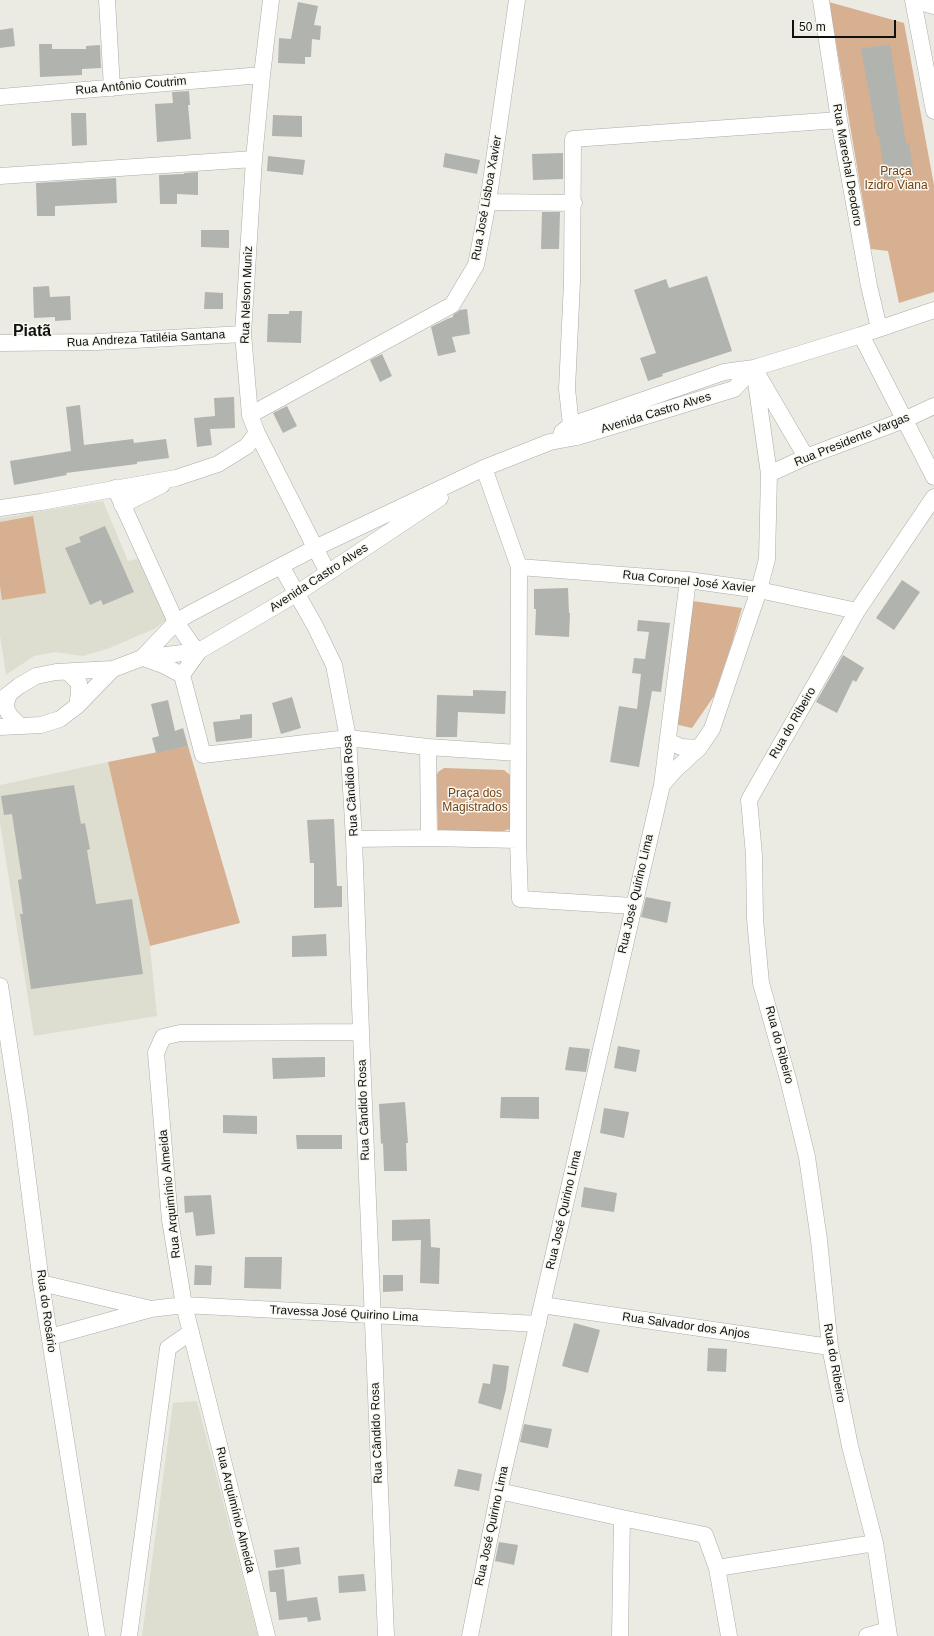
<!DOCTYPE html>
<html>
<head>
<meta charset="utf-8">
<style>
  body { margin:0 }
  #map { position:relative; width:934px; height:1636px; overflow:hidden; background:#ebebe4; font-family:Helvetica,sans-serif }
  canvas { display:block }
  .scale { position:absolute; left:792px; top:20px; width:104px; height:18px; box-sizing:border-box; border:2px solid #10100e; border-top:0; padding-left:5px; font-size:12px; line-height:14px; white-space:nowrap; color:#10100e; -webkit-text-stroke:3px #f8f8f2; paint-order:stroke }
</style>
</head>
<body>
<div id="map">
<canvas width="934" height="1636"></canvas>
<div class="scale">50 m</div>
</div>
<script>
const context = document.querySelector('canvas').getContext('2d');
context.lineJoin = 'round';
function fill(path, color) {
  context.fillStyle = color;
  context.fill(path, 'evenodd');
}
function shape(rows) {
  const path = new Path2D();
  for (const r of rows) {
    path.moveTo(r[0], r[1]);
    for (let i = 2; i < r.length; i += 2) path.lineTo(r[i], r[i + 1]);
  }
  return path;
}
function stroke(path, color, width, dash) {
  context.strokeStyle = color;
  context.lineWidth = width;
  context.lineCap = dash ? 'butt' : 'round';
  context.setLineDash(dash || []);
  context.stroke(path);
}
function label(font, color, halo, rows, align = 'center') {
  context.font = font + ' Helvetica,sans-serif';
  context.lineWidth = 3;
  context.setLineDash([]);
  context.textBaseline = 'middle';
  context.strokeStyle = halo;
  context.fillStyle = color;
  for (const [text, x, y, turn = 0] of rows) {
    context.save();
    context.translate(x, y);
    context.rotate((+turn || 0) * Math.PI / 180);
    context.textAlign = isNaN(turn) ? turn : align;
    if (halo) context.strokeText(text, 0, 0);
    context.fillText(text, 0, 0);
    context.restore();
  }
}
const built = shape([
  [103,501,128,561,140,558,168,619,154,629,107,649,83,656,55,652,34,656,6,675,0,636,0,518],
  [108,762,150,946,157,1016,34,1036,0,823,0,785],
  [197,1401,258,1636,142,1636,173,1403]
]);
const green = shape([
  [829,2,904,23,934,185,934,292,899,303,888,251,871,249],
  [33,516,46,593,2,600,0,586,0,522],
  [693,601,742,608,732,643,714,696,692,728,674,724],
  [188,746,240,923,150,946,108,762],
  [444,768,504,770,510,775,512,781,514,824,510,829,500,832,444,834,438,830,436,777,438,772]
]);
const building = shape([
  [298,2,318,6,314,25,321,26,320,40,312,39,311,57,305,57,305,64,278,63,279,38,291,39],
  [13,28,15,46,0,48,0,30],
  [39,44,52,44,52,49,86,49,86,46,100,45,101,68,82,69,82,75,40,77],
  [890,44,906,143,909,143,914,175,885,179,879,136,877,136,861,49],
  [189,91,190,105,188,105,191,139,157,142,155,104,173,103,172,92],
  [71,113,86,113,87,145,72,146],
  [273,115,302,116,302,137,272,136],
  [445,153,480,160,477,174,443,167],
  [563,153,563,179,533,180,532,154],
  [268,156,305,160,303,175,267,171],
  [198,172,198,195,177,194,177,204,160,204,159,175,184,174,184,173],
  [116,178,117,203,55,206,55,216,37,216,36,183],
  [542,212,560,212,559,249,541,249],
  [201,230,229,230,229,248,201,247],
  [707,276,732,351,662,374,663,376,648,381,640,358,656,353,634,290,666,279,669,288],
  [49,286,50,297,70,296,71,320,55,321,55,317,34,318,33,287],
  [205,292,223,293,223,309,204,309],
  [467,309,470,334,452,337,456,352,438,356,431,327,447,319,453,317,453,315,460,310],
  [289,311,302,311,301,343,267,342,268,314,289,314],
  [382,354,392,376,380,382,370,360],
  [234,397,235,428,210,429,212,445,197,447,194,418,215,416,214,398],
  [80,405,84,445,133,439,134,443,166,439,169,458,137,462,137,464,66,473,67,475,14,485,10,461,71,451,66,407],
  [287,406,297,426,283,433,273,413],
  [105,526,134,592,103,605,101,600,90,605,65,548,81,542,79,537],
  [902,580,920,592,894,630,876,618],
  [568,588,569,613,570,613,569,637,535,635,536,609,534,609,534,589],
  [638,620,670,623,661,692,652,691,639,767,610,762,619,706,637,709,641,674,632,673,634,658,645,659,649,632,637,631],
  [843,655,864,668,856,682,853,680,837,713,816,702],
  [473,690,506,691,505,714,458,712,457,737,436,737,437,695,473,696],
  [292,697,301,728,281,734,272,703],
  [168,700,175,731,183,728,188,746,156,753,152,738,159,736,151,704],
  [252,714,252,738,216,742,213,722,240,719,240,715],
  [74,785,81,824,85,823,90,849,87,850,96,904,132,899,143,974,31,989,20,914,23,914,18,880,22,879,12,814,4,815,1,796],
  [334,819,337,886,342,886,342,907,314,908,314,863,310,863,307,820],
  [646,897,671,902,667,923,641,917],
  [326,934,327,956,292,957,292,936],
  [618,1046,640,1050,636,1072,614,1068],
  [569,1047,590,1049,586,1072,565,1070],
  [325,1057,325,1077,273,1079,272,1058],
  [501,1097,539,1097,539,1119,500,1118],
  [405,1102,408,1143,406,1143,407,1171,384,1171,383,1143,381,1144,379,1104],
  [604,1108,629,1112,624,1138,600,1133],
  [223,1115,257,1116,257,1134,223,1133],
  [296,1135,342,1135,342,1149,297,1149],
  [584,1187,617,1193,614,1212,581,1207],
  [211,1195,215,1234,196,1236,193,1212,185,1213,184,1196],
  [430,1219,431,1247,440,1248,439,1284,420,1283,421,1240,392,1241,392,1220],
  [245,1257,282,1257,281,1289,244,1288],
  [195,1265,212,1266,211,1285,194,1285],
  [383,1275,403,1275,403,1291,383,1292],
  [574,1323,600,1330,588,1373,562,1366],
  [708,1348,727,1349,726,1372,707,1371],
  [493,1364,509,1366,506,1389,501,1410,478,1403,483,1383,490,1384],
  [524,1424,552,1429,548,1448,520,1442],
  [458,1469,482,1474,479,1491,454,1486],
  [499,1542,518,1545,514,1565,495,1561],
  [299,1547,301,1564,276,1568,274,1550],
  [284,1569,287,1601,317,1597,321,1620,308,1622,307,1617,279,1620,276,1592,270,1592,268,1571],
  [364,1574,366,1591,339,1593,338,1576]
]);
const minor = shape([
  [107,0,112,88],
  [271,0,262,75,254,159,243,334,250,415,257,433,328,573],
  [821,0,839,120,869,286,879,328],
  [913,0,934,111],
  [914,0,934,6],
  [0,97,262,75],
  [0,176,254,159],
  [488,202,574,203],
  [861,335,934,477],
  [0,343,97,342,243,334],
  [758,375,806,457],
  [250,415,452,305,476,265,488,202,517,0],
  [562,432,571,425,724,372,754,368,861,335,934,310],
  [577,437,571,425,567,389,572,282,573,139,839,120],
  [484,468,519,567,518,840,520,899,633,906],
  [769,474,806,457,904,420,934,406],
  [115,488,176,622,192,645,199,651,182,675,203,755,348,738,428,747,518,753],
  [122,505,162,485],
  [0,508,41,502,176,478,218,464,247,446,257,433],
  [281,566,315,626,334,665,348,738,354,839,361,1032,386,1636],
  [519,567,688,580,759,590,857,611],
  [142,658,176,622,191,613,315,548,484,468,550,442,577,437,734,389,754,368],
  [146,659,163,665,182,675],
  [68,672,79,683,79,693,77,706],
  [9,694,5,707,11,717,20,726],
  [0,701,19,686,36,676,56,672,113,669,142,658,199,651,296,594,440,498],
  [0,727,41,725,60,719,77,706,113,669],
  [668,741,681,747,699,748],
  [428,747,429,838],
  [662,785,675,770,699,748,712,729,759,590,767,559,769,474,754,368],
  [354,839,429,838,518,840],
  [0,986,20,1117,41,1283,97,1636],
  [41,1283,151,1309,50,1337],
  [542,1305,830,1347],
  [151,1309,184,1305,538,1324],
  [499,1491,622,1518,705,1535,717,1568,729,1636],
  [717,1568,875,1543],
  [129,1636,168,1348,191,1332],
  [267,1636,184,1305,170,1220,156,1053,163,1037,180,1033,361,1032],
  [470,1636,499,1491,662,785,688,580],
  [620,1636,622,1518],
  [867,1636,888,1630],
  [889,1636,875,1543,850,1446,830,1347,819,1240,807,1157,788,1079,761,983,755,919,754,855,749,800,857,611,934,497]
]);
const streetNames = [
  ["Rua Antônio Coutrim",131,86,-5],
  ["Rua Marechal Deodoro",847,165,80],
  ["Rua José Lisboa Xavier",487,198,-80],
  ["Rua Nelson Muniz",247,295,-88],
  ["Rua Andreza Tatiléia Santana",146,339,-3],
  ["Avenida Castro Alves",656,413,-17],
  ["Rua Presidente Vargas",852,440,-22],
  ["Avenida Castro Alves",319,578,-33],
  ["Rua Coronel José Xavier",689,582,6],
  ["Rua do Ribeiro",793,723,-60],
  ["Rua Cândido Rosa",351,786,-94],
  ["Rua José Quirino Lima",636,894,-77],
  ["Rua do Ribeiro",779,1045,75],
  ["Rua Cândido Rosa",364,1110,-92],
  ["Rua Arquimínio Almeida",170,1194,-96],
  ["Rua José Quirino Lima",564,1210,-77],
  ["Rua do Rosário",46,1311,82],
  ["Travessa José Quirino Lima",344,1314,3],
  ["Rua Salvador dos Anjos",686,1326,8],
  ["Rua do Ribeiro",834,1363,80],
  ["Rua Cândido Rosa",377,1433,-92],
  ["Rua Arquimínio Almeida",235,1510,76],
  ["Rua José Quirino Lima",492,1526,-78]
];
const parkNames = [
  ["Praça",896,172],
  ["Izidro Viana",896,186],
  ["Praça dos",475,794],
  ["Magistrados",475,808]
];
const districtNames = [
  ["Piatã",32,332]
];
fill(built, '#deded0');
fill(green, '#d7af91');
fill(building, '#b0b3ae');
stroke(minor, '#acaca6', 17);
stroke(minor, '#fff', 16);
label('12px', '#10100e', '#f8f8f2', streetNames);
label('12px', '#754213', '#f8f8f2', parkNames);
label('bold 16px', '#10100e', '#f8f8f2', districtNames);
</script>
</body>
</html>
